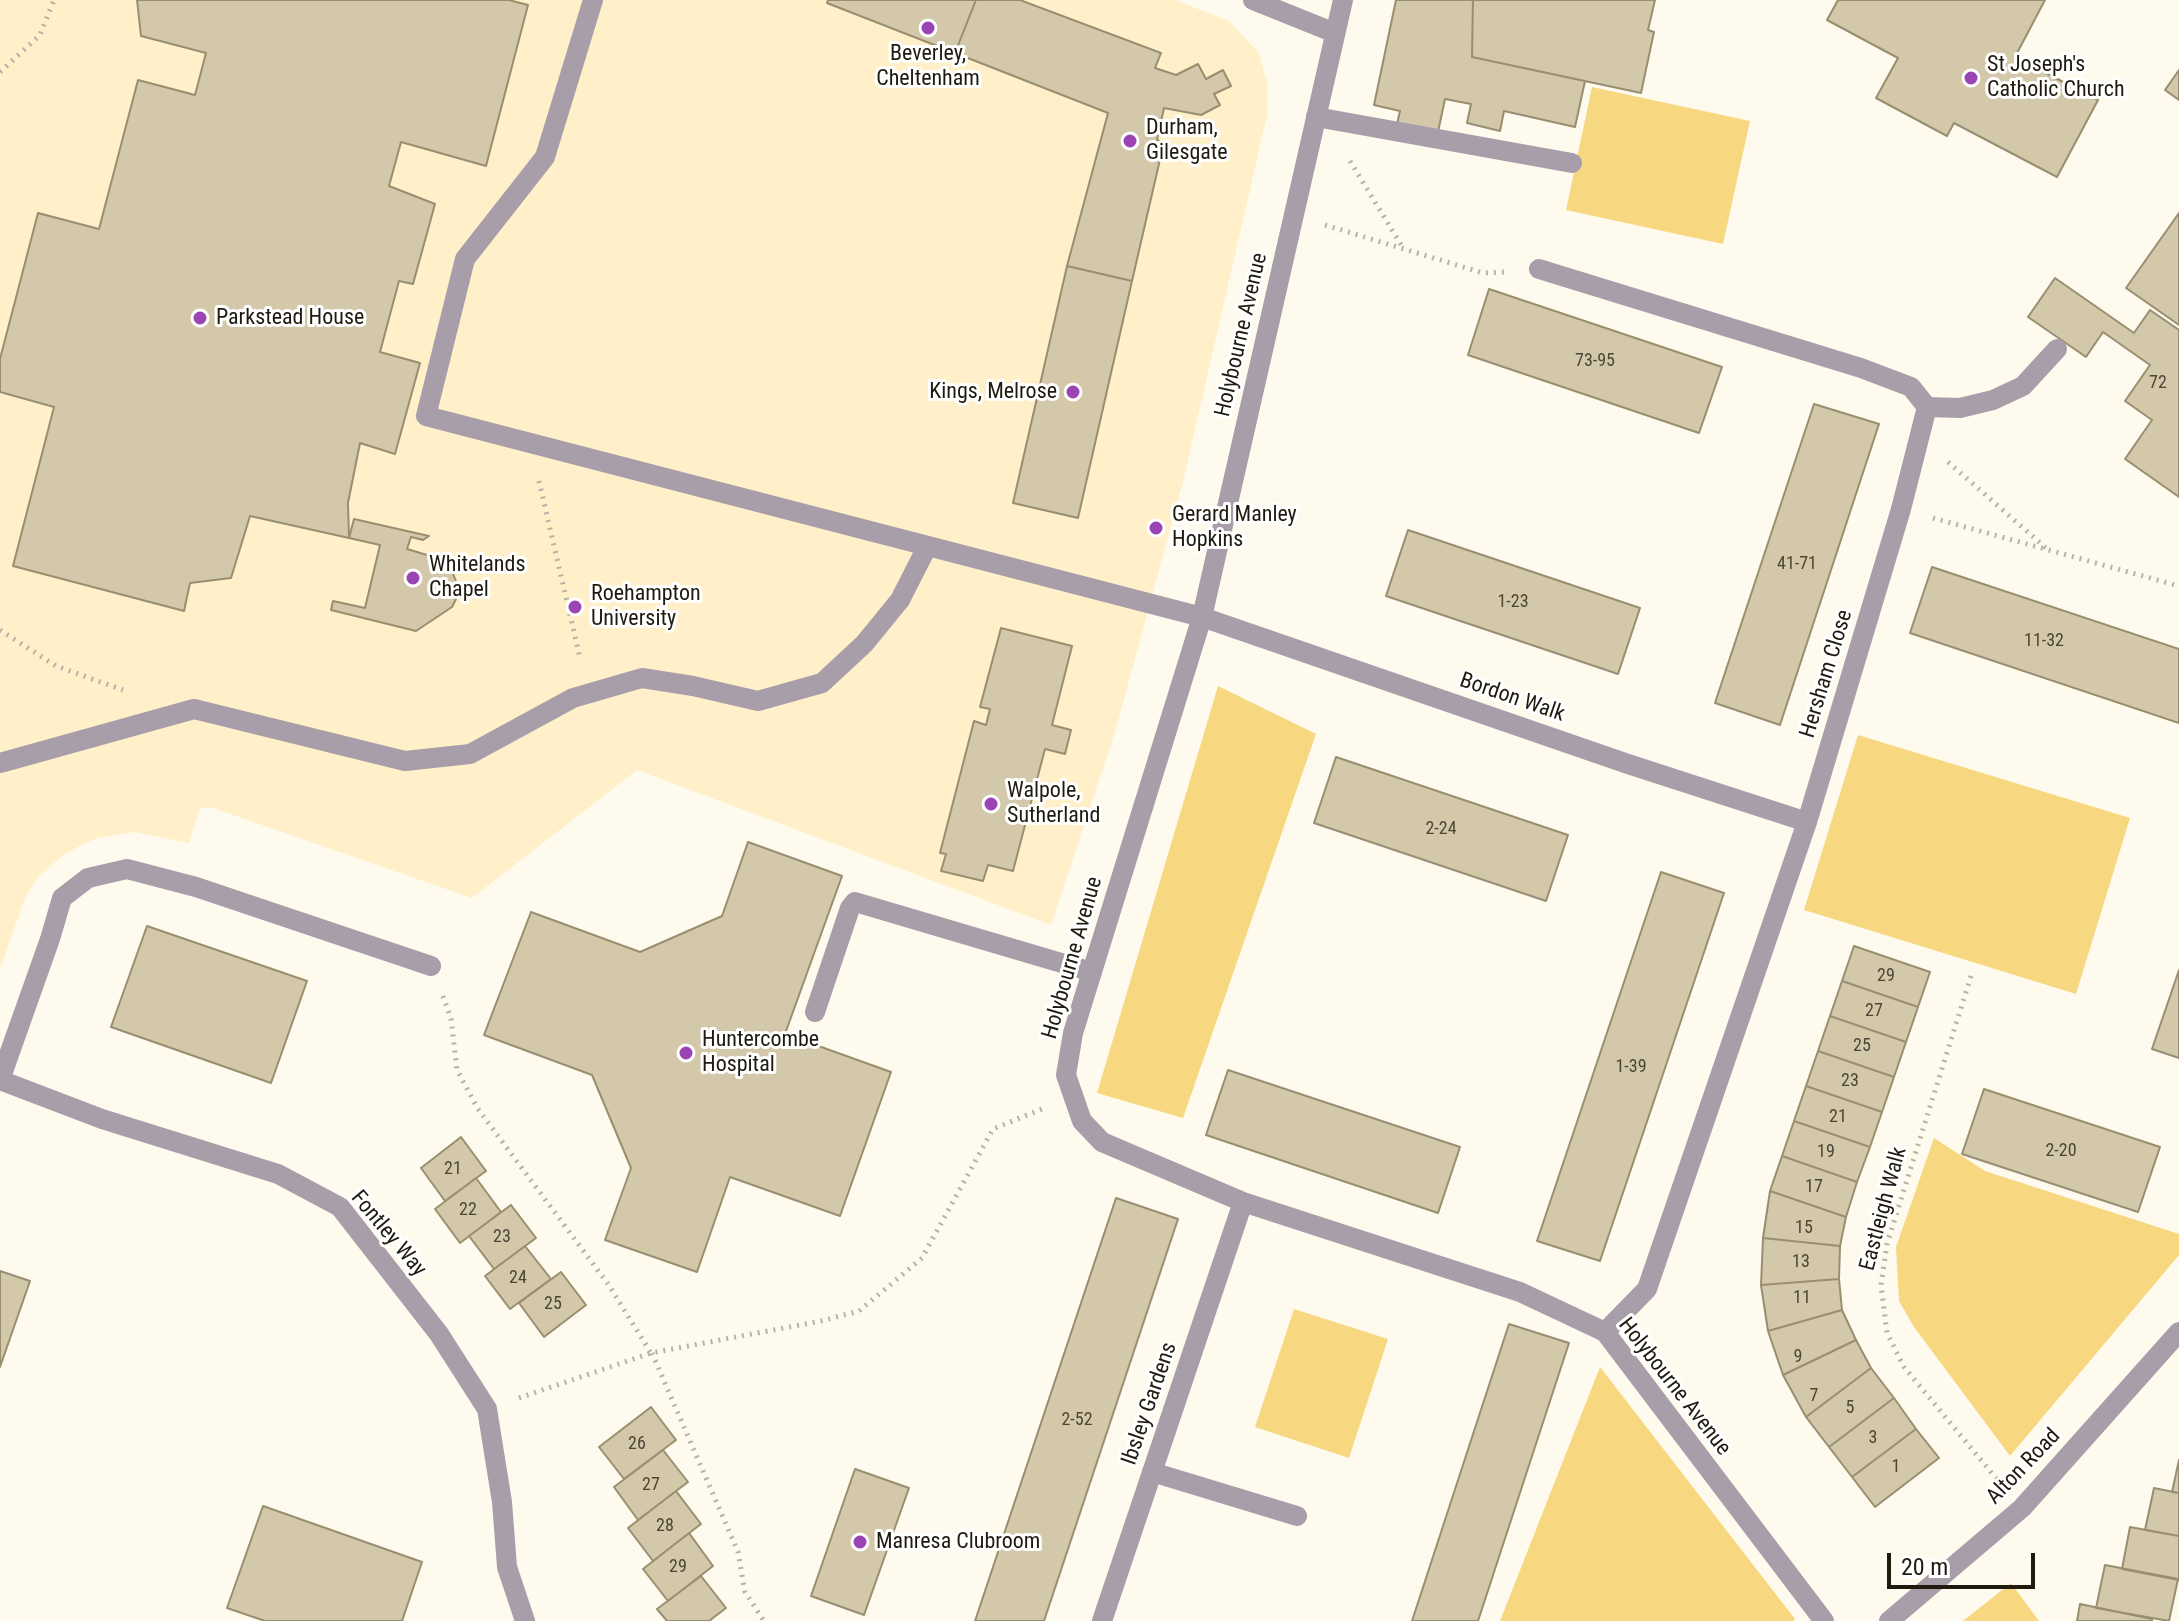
<!DOCTYPE html>
<html>
<head>
<meta charset="utf-8">
<style>
  body { margin:0 }
  #map { position:relative; width:2179px; height:1621px; overflow:hidden; background:#fffaee; font-family:"Roboto Condensed",sans-serif }
  canvas { display:block }
  .scale { position:absolute; left:1887px; top:1553px; width:148px; height:36px; box-sizing:border-box; border:4px solid #1e1a0e; border-top:0; padding-left:10px; font-size:24px; line-height:28px; white-space:nowrap; color:#1e1a0e; -webkit-text-stroke:6px #fff; paint-order:stroke }
</style>
</head>
<body>
<div id="map">
<canvas width="2179" height="1621"></canvas>
<div class="scale">20 m</div>
</div>
<script>
const context = document.querySelector('canvas').getContext('2d');
context.lineJoin = 'round';
function fill(path, color) {
  context.fillStyle = color;
  context.fill(path, 'evenodd');
}
function shape(rows) {
  const path = new Path2D();
  for (const r of rows) {
    path.moveTo(r[0], r[1]);
    for (let i = 2; i < r.length; i += 2) path.lineTo(r[i], r[i + 1]);
  }
  return path;
}
function stroke(path, color, width, dash) {
  context.strokeStyle = color;
  context.lineWidth = width;
  context.lineCap = dash ? 'butt' : 'round';
  context.setLineDash(dash || []);
  context.stroke(path);
}
function label(font, color, halo, rows, align = 'center') {
  context.font = font + ' "Roboto Condensed",sans-serif';
  context.lineWidth = 6;
  context.setLineDash([]);
  context.textBaseline = 'middle';
  context.strokeStyle = halo;
  context.fillStyle = color;
  for (const [text, x, y, turn = 0] of rows) {
    context.save();
    context.translate(x, y);
    context.rotate((+turn || 0) * Math.PI / 180);
    context.textAlign = isNaN(turn) ? turn : align;
    if (halo) context.strokeText(text, 0, 0);
    context.fillText(text, 0, 0);
    context.restore();
  }
}
const built = shape([
  [0,0,1175,0,1229,21,1259,53,1267,84,1267,115,1183,482,1115,732,1051,925,637,770,472,898,210,807,200,808,189,843,135,832,97,838,79,846,62,856,38,877,25,898,0,969]
]);
const green = shape([
  [1592,87,1750,121,1723,244,1566,210],
  [1218,686,1316,734,1183,1118,1097,1093],
  [1858,735,2130,818,2076,994,1804,910],
  [1934,1138,1985,1171,2179,1234,2179,1255,2010,1456,1914,1327,1899,1301,1896,1247],
  [1294,1309,1388,1339,1349,1458,1255,1427],
  [1600,1367,1795,1619,1793,1621,1500,1621],
  [2011,1583,2039,1621,1963,1621]
]);
const building = shape([
  [137,0,509,0,528,5,486,166,401,142,389,186,435,204,413,284,399,281,380,352,420,363,395,454,360,443,348,503,349,538,250,516,231,578,190,583,184,611,13,566,54,407,0,392,0,359,38,213,99,229,138,80,195,95,206,53,141,36,137,0],
  [828,0,976,0,955,53,827,3,828,0],
  [976,0,1020,0,1161,53,1155,68,1176,75,1198,64,1206,79,1223,70,1231,86,1214,94,1220,105,1201,115,1164,108,1157,140,1164,142,1132,281,1067,266,1108,113,955,53,976,0],
  [1396,0,1473,0,1472,57,1585,81,1575,127,1504,111,1500,131,1467,123,1471,104,1445,99,1438,132,1397,124,1400,111,1374,105,1396,0],
  [1473,0,1655,0,1648,30,1654,32,1641,93,1472,57,1473,0],
  [1838,0,2045,0,2015,57,2098,100,2057,177,1954,123,1947,136,1876,98,1898,58,1827,20,1838,0],
  [2179,70,2179,100,2165,90,2179,70],
  [2179,213,2179,325,2126,288,2179,213],
  [1067,266,1132,281,1078,518,1013,503,1067,266],
  [2055,278,2134,333,2150,310,2179,330,2179,497,2125,459,2152,420,2125,401,2150,365,2103,332,2086,357,2028,317,2055,278],
  [1489,289,1722,367,1699,433,1468,355,1489,289],
  [1814,404,1879,424,1780,725,1715,703,1814,404],
  [354,519,429,536,423,540,411,537,407,549,437,558,452,571,457,584,458,595,452,607,416,631,331,610,333,601,365,608,380,545,349,538,354,519],
  [1408,530,1640,608,1618,674,1386,596,1408,530],
  [1932,567,2179,649,2179,723,1910,633,1932,567],
  [1001,628,1072,646,1052,725,1071,730,1065,754,1045,749,1013,871,988,865,983,881,941,871,946,854,940,853,974,721,986,725,990,709,980,707,1001,628],
  [1336,757,1568,835,1546,901,1314,823,1336,757],
  [748,842,842,876,785,1034,891,1072,840,1216,730,1177,697,1272,605,1240,631,1168,592,1075,484,1035,531,912,640,952,722,916,748,842],
  [1661,872,1724,893,1600,1261,1537,1241,1661,872],
  [147,926,307,981,271,1083,111,1027,147,926],
  [1854,946,1930,972,1918,1007,1842,981,1854,946],
  [2179,970,2179,1058,2152,1049,2179,970],
  [1842,981,1918,1007,1906,1042,1830,1016,1842,981],
  [1830,1016,1906,1042,1894,1077,1818,1051,1830,1016],
  [1818,1051,1894,1077,1882,1112,1806,1086,1818,1051],
  [1228,1070,1460,1147,1438,1213,1206,1135,1228,1070],
  [1806,1086,1882,1112,1870,1147,1794,1121,1806,1086],
  [1984,1089,2160,1147,2138,1212,1962,1154,1984,1089],
  [1794,1121,1870,1147,1857,1182,1782,1156,1794,1121],
  [461,1137,486,1171,445,1201,421,1168,461,1137],
  [1782,1156,1857,1182,1846,1217,1770,1191,1782,1156],
  [476,1178,501,1212,460,1243,435,1209,476,1178],
  [1770,1191,1846,1217,1840,1246,1763,1238,1770,1191],
  [1116,1198,1178,1219,1044,1621,975,1621,1116,1198],
  [511,1205,536,1238,494,1269,469,1236,511,1205],
  [1763,1238,1840,1246,1839,1279,1761,1285,1763,1238],
  [525,1246,551,1279,510,1309,485,1276,525,1246],
  [0,1271,30,1281,0,1367,0,1271],
  [561,1272,586,1305,544,1337,519,1303,561,1272],
  [1839,1279,1842,1310,1768,1331,1761,1285,1839,1279],
  [1842,1310,1856,1340,1783,1375,1768,1331,1842,1310],
  [1509,1324,1569,1343,1478,1621,1412,1621,1509,1324],
  [1856,1340,1871,1368,1806,1417,1783,1375,1856,1340],
  [1871,1368,1894,1398,1829,1447,1806,1417,1871,1368],
  [1894,1398,1916,1429,1852,1477,1829,1447,1894,1398],
  [651,1407,676,1440,624,1479,599,1447,651,1407],
  [1916,1429,1939,1458,1875,1507,1852,1477,1916,1429],
  [663,1450,688,1482,638,1520,614,1487,663,1450],
  [2179,1460,2179,1493,2172,1492,2179,1460],
  [855,1469,909,1488,864,1615,811,1596,855,1469],
  [2154,1488,2179,1493,2179,1536,2145,1530,2154,1488],
  [676,1491,701,1524,653,1561,628,1528,676,1491],
  [263,1506,422,1562,402,1621,265,1621,227,1608,263,1506],
  [2130,1527,2179,1536,2179,1580,2122,1569,2130,1527],
  [689,1533,713,1566,668,1601,643,1569,689,1533],
  [2105,1565,2178,1579,2169,1621,2096,1608,2105,1565],
  [701,1576,726,1608,709,1621,667,1621,657,1609,701,1576],
  [2080,1604,2152,1619,2152,1621,2077,1621,2080,1604]
]);
const path = shape([
  [0,72,40,35,54,0],
  [1350,161,1403,248],
  [1325,225,1483,273,1504,272],
  [1948,462,2046,548],
  [539,481,580,658],
  [1933,518,2179,586],
  [0,630,56,666,123,690],
  [1971,976,1887,1244,1881,1285,1887,1333,1904,1367,2000,1483],
  [443,996,451,1019,457,1070,478,1109,608,1284,651,1353],
  [652,1353,738,1552,745,1592,764,1621],
  [519,1398,651,1353,821,1321,859,1311,922,1258,993,1129,1042,1109]
]);
const lane = shape([
  [593,0,545,157,465,259,426,416,1202,617],
  [1316,117,1572,163],
  [1927,407,1960,408,1993,400,2023,386,2057,349],
  [0,763,194,709,405,761,470,754,573,698,642,678,693,686,758,701,822,683,864,644,900,600,927,547],
  [815,1012,850,908,855,902,1092,972],
  [0,1080,50,939,62,898,88,878,127,869,196,887,431,966],
  [1152,1472,1297,1516]
]);
const street = shape([
  [1253,0,1335,33],
  [1343,0,1202,617,1073,1033,1066,1075,1082,1121,1102,1142,1243,1202,1520,1292,1605,1332,1824,1621],
  [1539,269,1861,368,1911,387,1927,407,1901,509,1807,822,1647,1289,1605,1332],
  [1202,617,1628,764,1807,822],
  [0,1080,102,1119,278,1174,340,1207,439,1334,487,1409,502,1502,507,1567,525,1621],
  [1102,1621,1243,1202],
  [1889,1621,2022,1508,2179,1332]
]);
const markers = [
  [928,28,8,"#9a45b3"],
  [1971,78,8,"#9a45b3"],
  [1130,141,8,"#9a45b3"],
  [200,318,8,"#9a45b3"],
  [1073,392,8,"#9a45b3"],
  [1156,528,8,"#9a45b3"],
  [413,578,8,"#9a45b3"],
  [575,607,8,"#9a45b3"],
  [991,804,8,"#9a45b3"],
  [686,1053,8,"#9a45b3"],
  [860,1542,8,"#9a45b3"]
];
const numberNames = [
  ["73-95",1595,361],
  ["72",2158,383],
  ["41-71",1797,564],
  ["1-23",1513,602],
  ["11-32",2044,641],
  ["2-24",1441,829],
  ["29",1886,976],
  ["27",1874,1011],
  ["25",1862,1046],
  ["1-39",1631,1067],
  ["23",1850,1081],
  ["21",1838,1117],
  ["2-20",2061,1151],
  ["19",1826,1152],
  ["21",453,1169],
  ["17",1814,1187],
  ["22",468,1210],
  ["15",1804,1228],
  ["23",502,1237],
  ["13",1801,1262],
  ["24",518,1278],
  ["11",1802,1298],
  ["25",553,1304],
  ["9",1798,1357],
  ["7",1814,1396],
  ["5",1850,1408],
  ["2-52",1077,1420],
  ["3",1873,1438],
  ["26",637,1444],
  ["1",1896,1467],
  ["27",651,1485],
  ["28",665,1526],
  ["29",678,1567]
];
const poiNames = [
  ["Beverley,",928,54,"center"],
  ["Cheltenham",928,79,"center"],
  ["St Joseph's",1987,65],
  ["Catholic Church",1987,90],
  ["Durham,",1146,128],
  ["Gilesgate",1146,153],
  ["Parkstead House",216,318],
  ["Kings, Melrose",1057,392,"right"],
  ["Gerard Manley",1172,515],
  ["Hopkins",1172,540],
  ["Whitelands",429,565],
  ["Chapel",429,590],
  ["Roehampton",591,594],
  ["University",591,619],
  ["Walpole,",1007,791],
  ["Sutherland",1007,816],
  ["Huntercombe",702,1040],
  ["Hospital",702,1065],
  ["Manresa Clubroom",876,1542]
];
const streetNames = [
  ["Holybourne Avenue",1242,335,-77],
  ["Hersham Close",1827,674,-73],
  ["Bordon Walk",1512,698,19],
  ["Holybourne Avenue",1073,958,-74],
  ["Eastleigh Walk",1884,1209,-75],
  ["Fontley Way",388,1234,50],
  ["Holybourne Avenue",1674,1387,52],
  ["Ibsley Gardens",1150,1404,-71],
  ["Alton Road",2024,1467,-46]
];
fill(built, '#fff0c9');
fill(green, '#f7d880');
fill(building, '#d4c8aa');
stroke(building, '#988e70', 2);
stroke(path, '#b7b2a6', 5, [2, 6]);
stroke(lane, '#a79eaa', 20);
stroke(street, '#a79eaa', 20);
for (const [x, y, r, color] of markers) {
  const dot = new Path2D();
  dot.arc(x, y, r, 0, 2 * Math.PI);
  context.fillStyle = color;
  context.fill(dot);
  stroke(dot, '#fff', 3);
}
label('18px', '#4c4635', null, numberNames);
label('22px', '#1e1a0e', '#fff', poiNames, 'left');
label('22px', '#1e1a0e', '#fff', streetNames);
</script>
</body>
</html>
